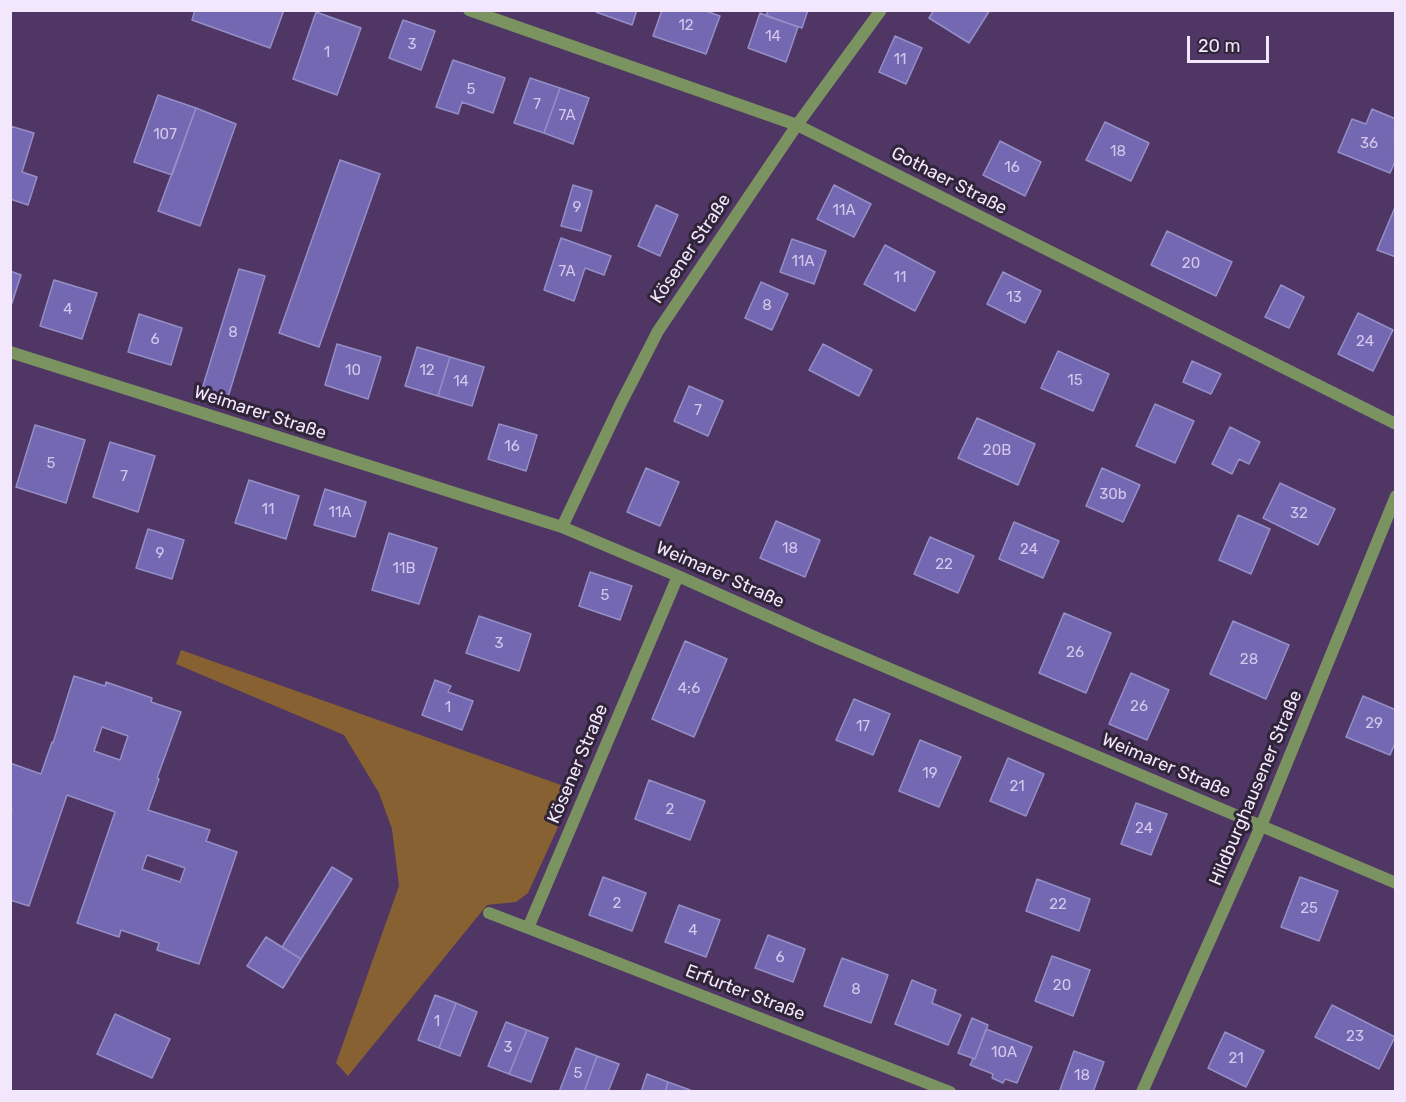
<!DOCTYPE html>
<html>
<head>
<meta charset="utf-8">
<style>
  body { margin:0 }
  #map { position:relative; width:1406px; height:1102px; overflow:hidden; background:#503664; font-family:Rubik,sans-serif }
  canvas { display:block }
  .frame { position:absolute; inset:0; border:12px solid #f3e7fe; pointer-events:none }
  .scale { position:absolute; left:1187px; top:36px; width:82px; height:27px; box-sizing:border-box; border:3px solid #f3e7fe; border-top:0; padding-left:8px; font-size:18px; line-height:21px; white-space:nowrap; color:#f3e7fe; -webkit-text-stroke:4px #302439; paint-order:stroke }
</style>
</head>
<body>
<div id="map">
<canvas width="1406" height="1102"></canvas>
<div class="frame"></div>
<div class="scale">20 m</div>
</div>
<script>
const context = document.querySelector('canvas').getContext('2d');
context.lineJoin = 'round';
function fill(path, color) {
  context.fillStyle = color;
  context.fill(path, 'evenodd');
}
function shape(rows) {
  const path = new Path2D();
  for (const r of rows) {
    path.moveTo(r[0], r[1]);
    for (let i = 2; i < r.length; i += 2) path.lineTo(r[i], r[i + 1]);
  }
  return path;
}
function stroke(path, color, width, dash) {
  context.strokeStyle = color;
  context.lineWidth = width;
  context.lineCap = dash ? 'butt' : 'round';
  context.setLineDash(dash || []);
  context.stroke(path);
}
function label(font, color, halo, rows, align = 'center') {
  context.font = font + ' Rubik,sans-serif';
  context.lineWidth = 6;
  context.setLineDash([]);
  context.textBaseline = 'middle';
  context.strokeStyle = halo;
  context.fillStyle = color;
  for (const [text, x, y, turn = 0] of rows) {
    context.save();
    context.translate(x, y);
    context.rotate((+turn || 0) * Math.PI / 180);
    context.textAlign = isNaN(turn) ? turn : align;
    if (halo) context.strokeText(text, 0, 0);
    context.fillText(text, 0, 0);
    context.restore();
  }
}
const green = shape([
  [181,650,575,790,528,893,516,902,487,905,348,1076,336,1063,399,886,392,829,379,793,344,735,176,664]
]);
const building = shape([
  [195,10,284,10,270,48,192,20,195,10],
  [597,10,637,10,632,25,596,12,597,10],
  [662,10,703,10,720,16,706,54,653,36,662,10],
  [768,10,808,10,802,28,766,16,768,10],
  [934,10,990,10,969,43,929,18,934,10],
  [316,12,361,28,337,95,293,79,316,12],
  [760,13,798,27,786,62,748,48,760,13],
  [403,20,435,31,421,70,389,58,403,20],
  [895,36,922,48,906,84,879,72,895,36],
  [453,60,505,78,493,113,462,102,458,114,436,107,453,60],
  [530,78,560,88,544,133,514,123,530,78],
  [560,88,589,98,573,144,544,133,560,88],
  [158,95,196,108,172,175,134,162,158,95],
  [196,108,236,124,200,226,158,211,196,108],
  [1372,109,1396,119,1396,132,1394,136,1396,136,1396,159,1390,173,1338,152,1352,119,1366,124,1372,109],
  [1105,122,1149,143,1131,181,1086,160,1105,122],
  [10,126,34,133,22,172,37,177,28,205,10,199,10,126],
  [1000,141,1041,162,1025,196,983,175,1000,141],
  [340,160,380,174,319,347,279,333,340,160],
  [573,185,592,191,581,231,561,226,573,185],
  [834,185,871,204,854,237,817,219,834,185],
  [656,205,678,215,660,256,638,246,656,205],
  [1396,205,1396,257,1377,250,1396,205],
  [1167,231,1232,262,1216,296,1151,265,1167,231],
  [561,238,611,256,604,275,585,268,574,301,544,290,561,238],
  [792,239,826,251,814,284,780,272,792,239],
  [885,245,935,272,915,311,864,284,885,245],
  [239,269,265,276,228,397,202,389,239,269],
  [10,271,21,275,10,309,10,271],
  [1003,272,1041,291,1025,323,987,304,1003,272],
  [54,280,97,293,82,339,40,326,54,280],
  [761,282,788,294,772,330,745,318,761,282],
  [1281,285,1304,297,1289,328,1265,317,1281,285],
  [1358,313,1393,330,1373,371,1338,354,1358,313],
  [139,314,182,328,171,365,128,352,139,314],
  [337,344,381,357,368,399,325,385,337,344],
  [823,344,872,370,859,396,809,370,823,344],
  [417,347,450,357,438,396,405,386,417,347],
  [1058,351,1109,374,1093,411,1041,388,1058,351],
  [450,357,484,367,472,406,438,396,450,357],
  [1192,361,1221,374,1211,394,1183,382,1192,361],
  [689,386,723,401,708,436,674,421,689,386],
  [1155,404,1194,421,1175,463,1136,446,1155,404],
  [977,418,1035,444,1018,485,958,458,977,418],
  [499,424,537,435,526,471,488,459,499,424],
  [35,425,85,440,66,503,16,487,35,425],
  [1230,427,1260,442,1249,464,1239,459,1232,474,1212,464,1230,427],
  [110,442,155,456,138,512,93,497,110,442],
  [646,468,679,482,660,526,627,512,646,468],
  [1102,468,1140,485,1123,522,1086,506,1102,468],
  [249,480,299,496,286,539,235,523,249,480],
  [1280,483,1335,509,1318,545,1263,518,1280,483],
  [325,489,366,502,355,537,314,525,325,489],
  [1238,515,1270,529,1251,574,1219,560,1238,515],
  [776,521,820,540,805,577,760,558,776,521],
  [1014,522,1059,541,1043,578,999,559,1014,522],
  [148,529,184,540,172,579,136,568,148,529],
  [389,533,437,548,419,604,372,590,389,533],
  [930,537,974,556,958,593,914,574,930,537],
  [590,572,632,586,620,620,579,606,590,572],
  [1064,613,1111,633,1086,693,1039,673,1064,613],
  [479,616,531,634,519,671,466,653,479,616],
  [1233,621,1289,645,1266,699,1210,674,1233,621],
  [685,641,727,659,694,737,652,719,685,641],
  [1131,673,1169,690,1147,740,1109,724,1131,673],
  [74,676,105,686,106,682,152,698,151,702,181,712,157,778,159,779,148,810,210,830,206,841,237,852,199,964,157,950,159,943,121,930,119,937,77,923,115,812,67,795,29,906,10,900,10,815,12,810,10,810,10,763,41,774,52,742,53,743,74,676],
  [102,727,128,736,120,760,94,751,102,727],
  [147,855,185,868,180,882,142,869,147,855],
  [435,680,451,686,448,692,473,701,462,730,422,715,435,680],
  [1363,696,1396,710,1396,741,1390,755,1346,737,1363,696],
  [854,699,890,714,873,755,836,740,854,699],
  [920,740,961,757,939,807,899,791,920,740],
  [1008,758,1044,774,1026,816,990,801,1008,758],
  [649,780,705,801,690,840,635,819,649,780],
  [1136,803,1167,814,1151,855,1121,844,1136,803],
  [332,867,352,879,301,959,282,947,332,867],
  [603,877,646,893,632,931,589,915,603,877],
  [1300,877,1338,891,1319,941,1281,927,1300,877],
  [1037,879,1090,899,1079,931,1026,911,1037,879],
  [679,905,720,920,706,957,665,942,679,905],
  [768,935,805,949,793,982,755,968,768,935],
  [266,937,301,959,283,988,247,966,266,937],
  [1052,956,1090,970,1073,1016,1035,1001,1052,956],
  [842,958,888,975,871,1023,824,1006,842,958],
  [912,980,936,990,932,1003,961,1015,948,1045,895,1024,912,980],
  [435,995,456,1003,439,1048,418,1040,435,995],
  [456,1003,477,1012,460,1056,439,1048,456,1003],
  [1332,1005,1395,1037,1379,1069,1315,1037,1332,1005],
  [115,1014,170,1039,152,1078,97,1054,115,1014],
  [972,1018,988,1025,975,1059,958,1053,972,1018],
  [506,1022,527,1030,509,1074,488,1066,506,1022],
  [986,1029,1032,1047,1017,1083,1005,1079,1003,1083,992,1078,993,1074,970,1065,973,1059,975,1059,986,1029],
  [527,1030,548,1038,531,1082,509,1074,527,1030],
  [1225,1032,1264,1051,1246,1087,1208,1068,1225,1032],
  [576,1048,597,1056,584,1092,559,1092,576,1048],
  [1074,1051,1104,1062,1093,1092,1065,1092,1060,1090,1074,1051],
  [597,1056,619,1064,608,1092,584,1092,597,1056],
  [647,1074,668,1082,665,1092,641,1092,647,1074],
  [668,1082,690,1090,689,1092,665,1092,668,1082]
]);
const street = shape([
  [469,10,797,125,1396,424],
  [10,352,562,527,678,576,817,638,1396,883],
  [562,527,620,405,658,331,797,125,881,10],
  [489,913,528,928,678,576],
  [528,928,950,1092],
  [1142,1092,1261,826,1396,496]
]);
const numberNames = [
  ["12",686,26],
  ["14",773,37],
  ["3",412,45],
  ["1",327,53],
  ["11",900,60],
  ["5",471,90],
  ["7",537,105],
  ["7A",567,116],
  ["107",165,135],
  ["36",1369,144],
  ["18",1118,152],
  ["16",1012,168],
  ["9",577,208],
  ["11A",844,211],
  ["11A",803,262],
  ["20",1191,264],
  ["7A",567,272],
  ["11",900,278],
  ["13",1014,298],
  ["8",767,306],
  ["4",68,310],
  ["8",233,333],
  ["6",155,340],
  ["24",1365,342],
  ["10",353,371],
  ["12",427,371],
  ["15",1075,381],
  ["14",461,382],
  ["7",698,411],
  ["16",512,447],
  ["20B",997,451],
  ["5",51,464],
  ["7",124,477],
  ["30b",1113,495],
  ["11",268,510],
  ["11A",340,513],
  ["32",1299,514],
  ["18",790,549],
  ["24",1029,550],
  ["9",160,554],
  ["22",944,565],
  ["11B",404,569],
  ["5",605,596],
  ["3",499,644],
  ["26",1075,653],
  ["28",1249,660],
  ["4;6",689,689],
  ["26",1139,707],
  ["1",448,708],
  ["29",1374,724],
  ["17",863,727],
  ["19",930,774],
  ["21",1017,787],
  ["2",670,810],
  ["24",1144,829],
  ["2",617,904],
  ["22",1058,905],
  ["25",1309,909],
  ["4",693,931],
  ["6",780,958],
  ["20",1062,986],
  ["8",856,990],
  ["1",437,1022],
  ["23",1355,1037],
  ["3",508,1048],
  ["10A",1004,1053],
  ["21",1236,1059],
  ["5",578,1074],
  ["18",1082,1076]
];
const streetNames = [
  ["Gothaer Straße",949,181,27],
  ["Kösener Straße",691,249,-56],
  ["Weimarer Straße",260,413,18],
  ["Weimarer Straße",720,575,24],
  ["Kösener Straße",578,764,-67],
  ["Weimarer Straße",1166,766,23],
  ["Hildburghausener Straße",1256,788,-67],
  ["Erfurter Straße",745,993,21]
];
fill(green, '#886132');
fill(building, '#7468b3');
stroke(building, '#958fc7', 1.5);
stroke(street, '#7b9360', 12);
label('15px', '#d3c7eb', null, numberNames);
label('18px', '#f3e7fe', '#302439', streetNames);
</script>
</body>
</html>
